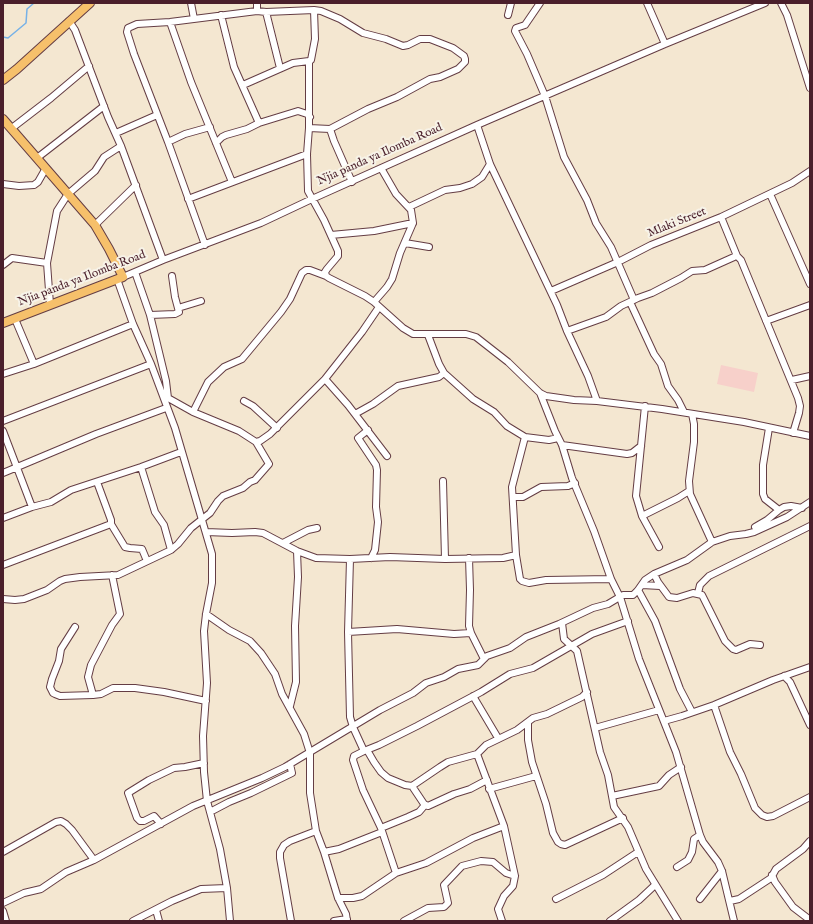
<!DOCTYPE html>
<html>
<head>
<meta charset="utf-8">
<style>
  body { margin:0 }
  #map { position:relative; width:813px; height:924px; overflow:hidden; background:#f4e7d1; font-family:"IM FELL English",serif }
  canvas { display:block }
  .frame { position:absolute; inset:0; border:4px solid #4a1f2b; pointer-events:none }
</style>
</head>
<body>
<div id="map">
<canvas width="813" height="924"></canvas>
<div class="frame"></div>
</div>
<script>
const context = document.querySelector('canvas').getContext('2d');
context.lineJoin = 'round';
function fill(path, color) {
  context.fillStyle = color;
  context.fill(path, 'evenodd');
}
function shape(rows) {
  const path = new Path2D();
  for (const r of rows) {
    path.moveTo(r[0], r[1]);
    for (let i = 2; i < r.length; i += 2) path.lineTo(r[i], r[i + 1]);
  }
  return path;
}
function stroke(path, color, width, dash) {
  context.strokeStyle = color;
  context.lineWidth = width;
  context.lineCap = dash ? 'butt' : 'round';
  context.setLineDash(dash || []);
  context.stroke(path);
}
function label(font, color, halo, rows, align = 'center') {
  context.font = font + ' "IM FELL English",serif';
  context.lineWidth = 4;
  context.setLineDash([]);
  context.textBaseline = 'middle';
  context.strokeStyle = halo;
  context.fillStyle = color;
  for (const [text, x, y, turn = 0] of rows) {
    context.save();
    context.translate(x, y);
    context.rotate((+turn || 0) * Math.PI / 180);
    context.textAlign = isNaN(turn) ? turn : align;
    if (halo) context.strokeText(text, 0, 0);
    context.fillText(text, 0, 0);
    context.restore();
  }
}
const built = shape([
  [721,365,758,373,754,392,717,384]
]);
const stream = shape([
  [3,37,8,38,26,23,27,9,34,3]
]);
const minor = shape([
  [191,3,194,19],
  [540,3,525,25,516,28,515,31,527,54,545,96,564,157,587,200,596,223,611,247,634,300],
  [647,3,665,44],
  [781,3,787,15,810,88],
  [257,11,257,3],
  [266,12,280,68],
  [221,15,234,67,259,123],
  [508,15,511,3],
  [69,21,75,30,108,117,121,146,163,260],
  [170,22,191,82,232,182],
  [309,61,309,128,307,154,308,191,324,220,338,251,338,256,327,269,325,272,326,276,329,278,365,296,374,302,403,328,413,334,466,334,476,337,508,362,540,393,546,396,574,400,597,401,662,409,744,422,810,436],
  [243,85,293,63,309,61,311,60,315,39,314,10],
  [477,125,490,164,557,305,567,331,588,376,597,401],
  [12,128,51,98,89,66],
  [330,129,334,141,352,182],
  [116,133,157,115],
  [168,142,185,134,210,127],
  [216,143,222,137,226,135,247,129,259,123,298,111,307,114,310,117],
  [37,158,104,106],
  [3,184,19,186,34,185,38,182,46,168],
  [770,194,810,284],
  [188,199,307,154],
  [409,207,445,190,460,188,472,184,482,177,490,164],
  [721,217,737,256],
  [95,225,136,185],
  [331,235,374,231,413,223],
  [405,243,429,247],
  [205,245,168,142,134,54,127,32,128,28,137,24,170,22,257,11,266,12,314,10,321,11,340,19,363,33,386,39,403,46,408,45,420,39,430,39,453,48,464,56,465,59,465,62,458,69,440,77,430,79,397,97,368,109,330,129,309,128],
  [3,265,12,258,47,263],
  [135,272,150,315,166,381,168,398,193,412,239,431,256,442,260,441,270,434,325,379,362,332,379,307],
  [123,277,163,260,261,223,312,199,477,125,665,44,765,3],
  [117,279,133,324,151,364,175,428,212,554,212,583,206,614,204,631,207,683,203,736,204,772,207,801,220,849,227,888,230,921],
  [551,291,618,262,651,245,721,217,792,183,810,171],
  [374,302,387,287,392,279,400,253,413,223,411,210,396,194,381,168],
  [630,302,654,354,661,364,668,386,678,400,684,412],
  [50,304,47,263,57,211,68,194,95,171,104,157,121,146],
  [178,308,201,301],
  [150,315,175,314,179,312,175,297,172,276],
  [15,319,34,364],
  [766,321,810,305],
  [567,331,606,317,621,306,638,298,652,293,681,278,692,271,705,270,734,257,737,256,741,260,798,398,800,406,799,413,793,433],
  [428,335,439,364,444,373,473,399,494,412,507,426,525,437,549,440,558,438],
  [3,374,34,364,133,324],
  [325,379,348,405,387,456],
  [792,380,810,376],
  [540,393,555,431,562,445,572,478,594,531,611,579,620,597,639,659,676,752,700,835,703,842,718,862,722,871,734,921],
  [244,401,253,406,277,428],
  [645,406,636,496,642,516,659,547],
  [193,412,208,382,224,367,242,359,281,312,290,299,302,273,306,270,310,270,326,276],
  [355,414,373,404,398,386,439,377,444,373],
  [692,414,694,424,694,442,689,481,690,494,712,542],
  [3,421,151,364],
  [769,428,763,465,763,494,765,499,779,510],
  [368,430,358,438,376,465,377,470,376,507,378,522,375,550,371,558],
  [3,431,32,507],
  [525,437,512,487,516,555,520,579,522,581,529,583,546,580,611,579],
  [562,445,627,454,632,453,641,446],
  [141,467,155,512,164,525,171,550],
  [3,473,96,434,166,408],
  [443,481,445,559],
  [513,497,523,497,541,487,568,486,575,483],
  [642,516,678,498,689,491],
  [3,518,32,507,51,502,71,490,141,467,181,452],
  [111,524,125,547,130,548,142,549,147,561],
  [755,527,767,520,779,510,784,507,791,506,802,508],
  [206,532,232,533,255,532,263,533,297,551,316,558,350,559,390,557,445,559,503,558,516,555],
  [283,543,308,530,317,528],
  [469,558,470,590,469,626,471,633,484,659],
  [350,559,348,632,350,717,353,727,364,751],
  [3,565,111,524,111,520,97,482],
  [654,574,658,582,669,597,677,598,693,593,702,595,725,641,733,649,736,650,750,644,760,645],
  [642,585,660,586],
  [638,590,655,621,680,689,692,712],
  [698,593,700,585,709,576,810,526],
  [3,599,15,600,24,599,47,590,60,581,65,579,80,577,118,575,171,550,178,544,191,528,210,513,218,501,223,496,243,488,250,482,255,480,269,464,256,442],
  [206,614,229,630,250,641,261,653,275,674,282,694,304,734,310,753,310,793,316,831,324,852,338,898,346,914,347,921],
  [562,623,564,639,577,651,600,752,608,775,614,807,628,827,646,869,678,921],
  [75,627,61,649,59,661,52,679,50,687,53,693,55,694,60,696,93,695,101,694,113,688,135,688,164,692,206,701],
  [348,632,397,629,454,634,471,633],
  [784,676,790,682,810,725],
  [93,695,88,677,91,665,112,625,120,614,112,575],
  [473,696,498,738],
  [714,705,730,752,741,774,755,808,762,815,767,817,773,816,810,797],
  [290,706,296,682,295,626,298,577,297,551],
  [664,721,682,716,714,705,773,680,810,667],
  [528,723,528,740,532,762,546,804,553,833,558,842,561,844,565,845,623,818],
  [595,728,659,710],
  [367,750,374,762,381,772,388,778,405,785,412,786,440,767,448,762,477,754,486,745,517,730,533,718,547,714,582,697,587,692],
  [477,754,504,826,515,876,513,886,504,896,498,909,502,921],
  [412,786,424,804,428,806,454,794,470,789,487,780],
  [489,789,536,776],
  [612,796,659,786,669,775,681,767],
  [210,812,229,802,251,793,292,773,290,764],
  [161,824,154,816,144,821,140,821,137,818,128,793,149,780,174,768,185,767,204,763],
  [381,828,408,817,419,812,425,805],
  [3,852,56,822,61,821,66,824,72,830,94,860],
  [324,852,339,849,382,832],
  [677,867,688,860,692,852,694,839,700,835],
  [396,873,381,828,363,790,353,760,354,756,364,751,379,745,417,726,481,692,510,674,533,668,592,634,628,621],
  [772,875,775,882,793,907,810,920],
  [338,898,353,898,362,896,396,873,426,863,473,838,504,826],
  [556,899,603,875,638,852],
  [700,899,722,871],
  [730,901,739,899,771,878,776,869,803,849,810,841],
  [3,903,24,893,41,889,66,872,94,860,193,806,262,778,285,767,380,710,413,693,426,683,444,677,458,669,478,665,487,656,510,648,526,637,559,624,593,608,608,604,623,595,633,595,638,590,645,580,654,574,687,560,712,542,730,536,746,534,754,532,787,517,810,502],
  [156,910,159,921],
  [3,911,6,921],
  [133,921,172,901,201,889,227,888],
  [291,921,280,858,280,852,284,845,290,841,316,831],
  [334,921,347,919],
  [404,921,428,908,444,907,448,903,444,885,462,866,481,861,493,862,506,873,515,876],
  [610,921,639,900,655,885]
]);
const major = shape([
  [3,80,17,69,90,3],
  [3,119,95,225,109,249,123,277,3,323]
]);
const streetNames = [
  ["Njia panda ya Ilomba Road",380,155,-24],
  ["Mlaki Street",677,223,-22],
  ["Njia panda ya Ilomba Road",82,279,-21]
];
fill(built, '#f7d0ca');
stroke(stream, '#76b1e7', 1.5);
stroke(minor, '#643d44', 8);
stroke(major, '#643d44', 10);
stroke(minor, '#fff', 6);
stroke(major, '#f6c06b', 8);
label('12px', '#4a1f2b', '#f7f3e8', streetNames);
</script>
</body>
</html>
